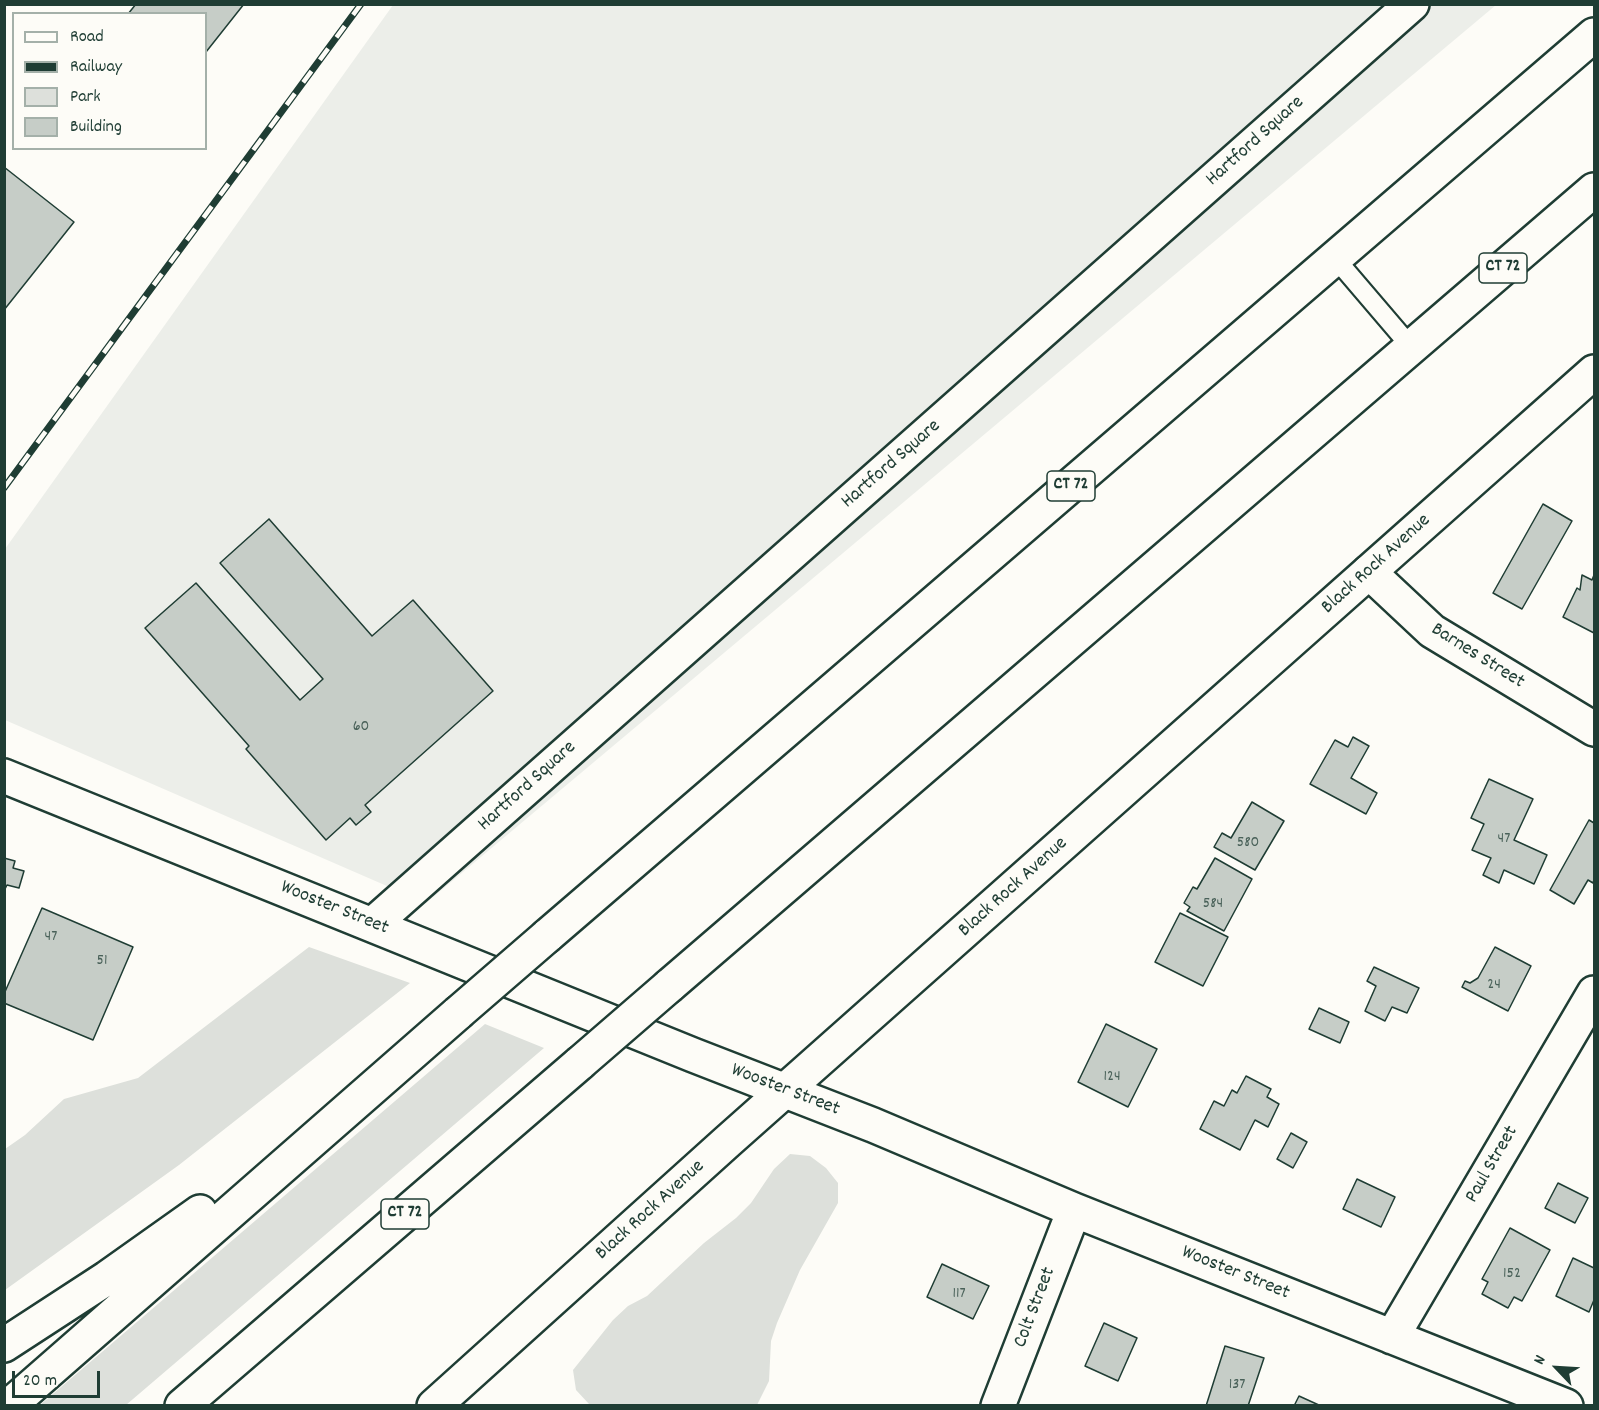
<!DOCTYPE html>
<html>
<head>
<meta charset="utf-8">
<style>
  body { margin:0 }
  #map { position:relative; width:1599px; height:1410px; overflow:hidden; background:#fdfcf7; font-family:Dekko,sans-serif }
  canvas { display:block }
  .frame { position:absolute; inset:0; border:6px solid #1f3d34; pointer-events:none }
  .legend { position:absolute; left:12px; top:12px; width:195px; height:138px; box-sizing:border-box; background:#fdfcf7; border:2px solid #a4b0a9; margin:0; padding:8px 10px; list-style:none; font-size:18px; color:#1f3d34 }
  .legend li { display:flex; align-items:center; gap:12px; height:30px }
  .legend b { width:30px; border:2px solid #a4b0a9 }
  .north { position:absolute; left:1527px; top:1338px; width:60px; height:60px; -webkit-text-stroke:4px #fdfcf7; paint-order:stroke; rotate:295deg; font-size:16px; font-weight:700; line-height:24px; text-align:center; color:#1f3d34 }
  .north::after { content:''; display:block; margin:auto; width:21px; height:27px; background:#1f3d34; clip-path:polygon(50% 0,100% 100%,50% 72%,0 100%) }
  .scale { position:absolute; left:12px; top:1371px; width:88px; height:27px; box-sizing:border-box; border:3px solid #1f3d34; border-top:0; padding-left:8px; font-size:18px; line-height:21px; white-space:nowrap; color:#1f3d34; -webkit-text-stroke:4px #fdfcf7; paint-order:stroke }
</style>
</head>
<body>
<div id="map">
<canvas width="1599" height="1410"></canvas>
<div class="frame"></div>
<ul class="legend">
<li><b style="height:8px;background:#fdfcf7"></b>Road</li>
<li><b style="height:8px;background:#1f3d34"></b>Railway</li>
<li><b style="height:16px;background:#dde0db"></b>Park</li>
<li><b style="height:16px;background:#c6cdc7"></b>Building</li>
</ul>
<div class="north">N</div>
<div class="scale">20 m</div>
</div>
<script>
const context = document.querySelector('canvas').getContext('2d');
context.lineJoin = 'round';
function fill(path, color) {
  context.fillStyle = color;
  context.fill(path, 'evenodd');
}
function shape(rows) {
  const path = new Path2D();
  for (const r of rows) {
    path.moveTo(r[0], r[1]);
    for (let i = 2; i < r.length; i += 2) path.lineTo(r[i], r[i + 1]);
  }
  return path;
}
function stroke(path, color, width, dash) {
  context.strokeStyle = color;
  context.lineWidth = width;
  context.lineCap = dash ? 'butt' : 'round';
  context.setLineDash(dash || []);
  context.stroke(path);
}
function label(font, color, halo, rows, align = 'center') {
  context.font = font + ' Dekko,sans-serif';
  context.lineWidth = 6;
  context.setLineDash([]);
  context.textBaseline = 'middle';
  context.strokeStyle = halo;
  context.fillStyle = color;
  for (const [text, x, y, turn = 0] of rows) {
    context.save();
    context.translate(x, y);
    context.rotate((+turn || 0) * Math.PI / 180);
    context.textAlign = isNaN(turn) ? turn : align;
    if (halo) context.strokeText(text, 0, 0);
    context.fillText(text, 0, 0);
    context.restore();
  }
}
const built = shape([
  [393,5,1496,5,426,903,5,720,5,549]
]);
const green = shape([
  [309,947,410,983,179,1165,5,1290,5,1149,25,1135,64,1099,138,1078],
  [485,1024,544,1048,126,1405,40,1405],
  [790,1154,810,1156,826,1168,838,1183,838,1203,800,1270,777,1323,771,1341,769,1381,757,1405,589,1404,576,1390,573,1370,613,1320,628,1306,647,1296,704,1243,736,1218,751,1203,774,1169]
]);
const building = shape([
  [136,4,244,4,206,52,206,14,128,14,136,4],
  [4,167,74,222,4,310,4,167],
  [1543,504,1572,521,1522,609,1493,593,1543,504],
  [269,519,372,636,413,600,493,691,365,805,371,812,356,825,350,818,326,840,246,749,249,746,145,628,196,583,300,700,323,679,220,563,269,519],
  [1582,575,1592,580,1594,575,1594,633,1563,617,1577,588,1580,590,1582,575],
  [1353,737,1369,746,1351,778,1377,793,1366,814,1310,784,1335,740,1348,747,1353,737],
  [1489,779,1533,799,1514,840,1547,855,1534,884,1504,870,1499,883,1483,875,1491,858,1472,850,1484,824,1471,818,1489,779],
  [1252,802,1284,821,1255,870,1214,847,1222,833,1231,838,1252,802],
  [1589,820,1594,823,1594,880,1593,883,1588,880,1574,904,1550,890,1589,820],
  [4,858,15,861,13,868,24,871,19,888,7,885,4,891,4,858],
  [1215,858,1252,879,1224,931,1187,911,1190,907,1184,903,1193,887,1197,889,1215,858],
  [42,908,133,947,93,1040,4,1003,4,994,42,908],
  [1180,913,1228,937,1203,986,1155,962,1180,913],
  [1495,947,1531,966,1508,1011,1462,987,1465,981,1470,983,1478,978,1495,947],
  [1374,967,1419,988,1407,1013,1392,1007,1385,1021,1365,1011,1376,986,1367,981,1374,967],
  [1319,1008,1349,1022,1340,1043,1309,1029,1319,1008],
  [1106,1024,1157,1049,1128,1107,1078,1082,1106,1024],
  [1246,1076,1271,1089,1267,1097,1279,1104,1268,1127,1255,1120,1240,1150,1200,1129,1214,1101,1224,1106,1232,1090,1237,1093,1246,1076],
  [1291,1133,1307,1142,1293,1168,1277,1159,1291,1133],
  [1357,1179,1395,1197,1381,1227,1343,1209,1357,1179],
  [1558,1183,1588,1198,1575,1223,1545,1208,1558,1183],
  [1510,1228,1550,1250,1522,1301,1514,1297,1508,1308,1482,1294,1488,1282,1482,1279,1510,1228],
  [1573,1258,1594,1268,1594,1300,1589,1312,1556,1296,1573,1258],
  [942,1264,989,1286,973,1319,927,1297,942,1264],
  [1104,1323,1137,1338,1118,1381,1085,1366,1104,1323],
  [1225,1346,1264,1358,1248,1406,1206,1406,1225,1346],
  [1299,1396,1321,1406,1294,1406,1299,1396]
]);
const lane = shape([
  [1335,258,1411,347]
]);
const street = shape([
  [1369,572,1432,631,1594,729],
  [4,776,693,1055,873,1125,1074,1210,1566,1406],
  [372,925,1412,4],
  [1392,1337,1594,993],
  [998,1406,1074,1210]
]);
const secondary = shape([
  [434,1406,728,1141,1594,372]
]);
const highway = shape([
  [547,936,1594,35],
  [669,986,1594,190],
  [4,1345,107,1278,200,1212],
  [9,1406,458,1013],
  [182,1406,580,1063]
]);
const rail = shape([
  [4,488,361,4]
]);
const highwayBridge = shape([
  [458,1013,547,936],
  [580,1063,669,986]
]);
const numberNames = [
  ["60",361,728],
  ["47",1504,840],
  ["580",1248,844],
  ["584",1213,905],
  ["47",51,938],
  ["51",102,962],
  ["24",1494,986],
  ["124",1112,1078],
  ["152",1512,1275],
  ["117",959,1295],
  ["137",1237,1386]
];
const shields = [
  [1503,268,48],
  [1071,486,48],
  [405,1214,48]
];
const shieldNames = [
  ["CT 72",1503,268],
  ["CT 72",1071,486],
  ["CT 72",405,1214]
];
const streetNames = [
  ["Hartford Square",1256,142,-42],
  ["Hartford Square",892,465,-41],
  ["Black Rock Avenue",1377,565,-42],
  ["Barnes Street",1477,657,32],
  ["Hartford Square",528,787,-42],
  ["Black Rock Avenue",1014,888,-42],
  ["Wooster Street",334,909,22],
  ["Wooster Street",785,1091,21],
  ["Paul Street",1493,1165,-60],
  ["Black Rock Avenue",651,1211,-42],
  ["Wooster Street",1235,1274,22],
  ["Colt Street",1036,1308,-69]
];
fill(built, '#eceee9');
fill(green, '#dde0db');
fill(building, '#c6cdc7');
stroke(building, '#1f3d34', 1.5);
stroke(lane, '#1f3d34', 22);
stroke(street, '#1f3d34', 38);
stroke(secondary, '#1f3d34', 38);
stroke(highway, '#1f3d34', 38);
stroke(lane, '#fdfcf7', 18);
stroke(street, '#fdfcf7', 33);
stroke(secondary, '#fdfcf7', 33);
stroke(highway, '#fdfcf7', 33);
stroke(rail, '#1f3d34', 7);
stroke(rail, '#fdfcf7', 4.5, [14]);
stroke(highwayBridge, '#1f3d34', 38, []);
stroke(highwayBridge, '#fdfcf7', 33);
label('16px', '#496159', null, numberNames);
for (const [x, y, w] of shields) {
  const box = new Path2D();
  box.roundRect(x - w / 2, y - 15, w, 30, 4.5);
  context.fillStyle = '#fdfcf7';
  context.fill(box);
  stroke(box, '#1f3d34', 1.5);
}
label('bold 18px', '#1f3d34', null, shieldNames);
label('20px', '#1f3d34', '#fdfcf7', streetNames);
</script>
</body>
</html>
